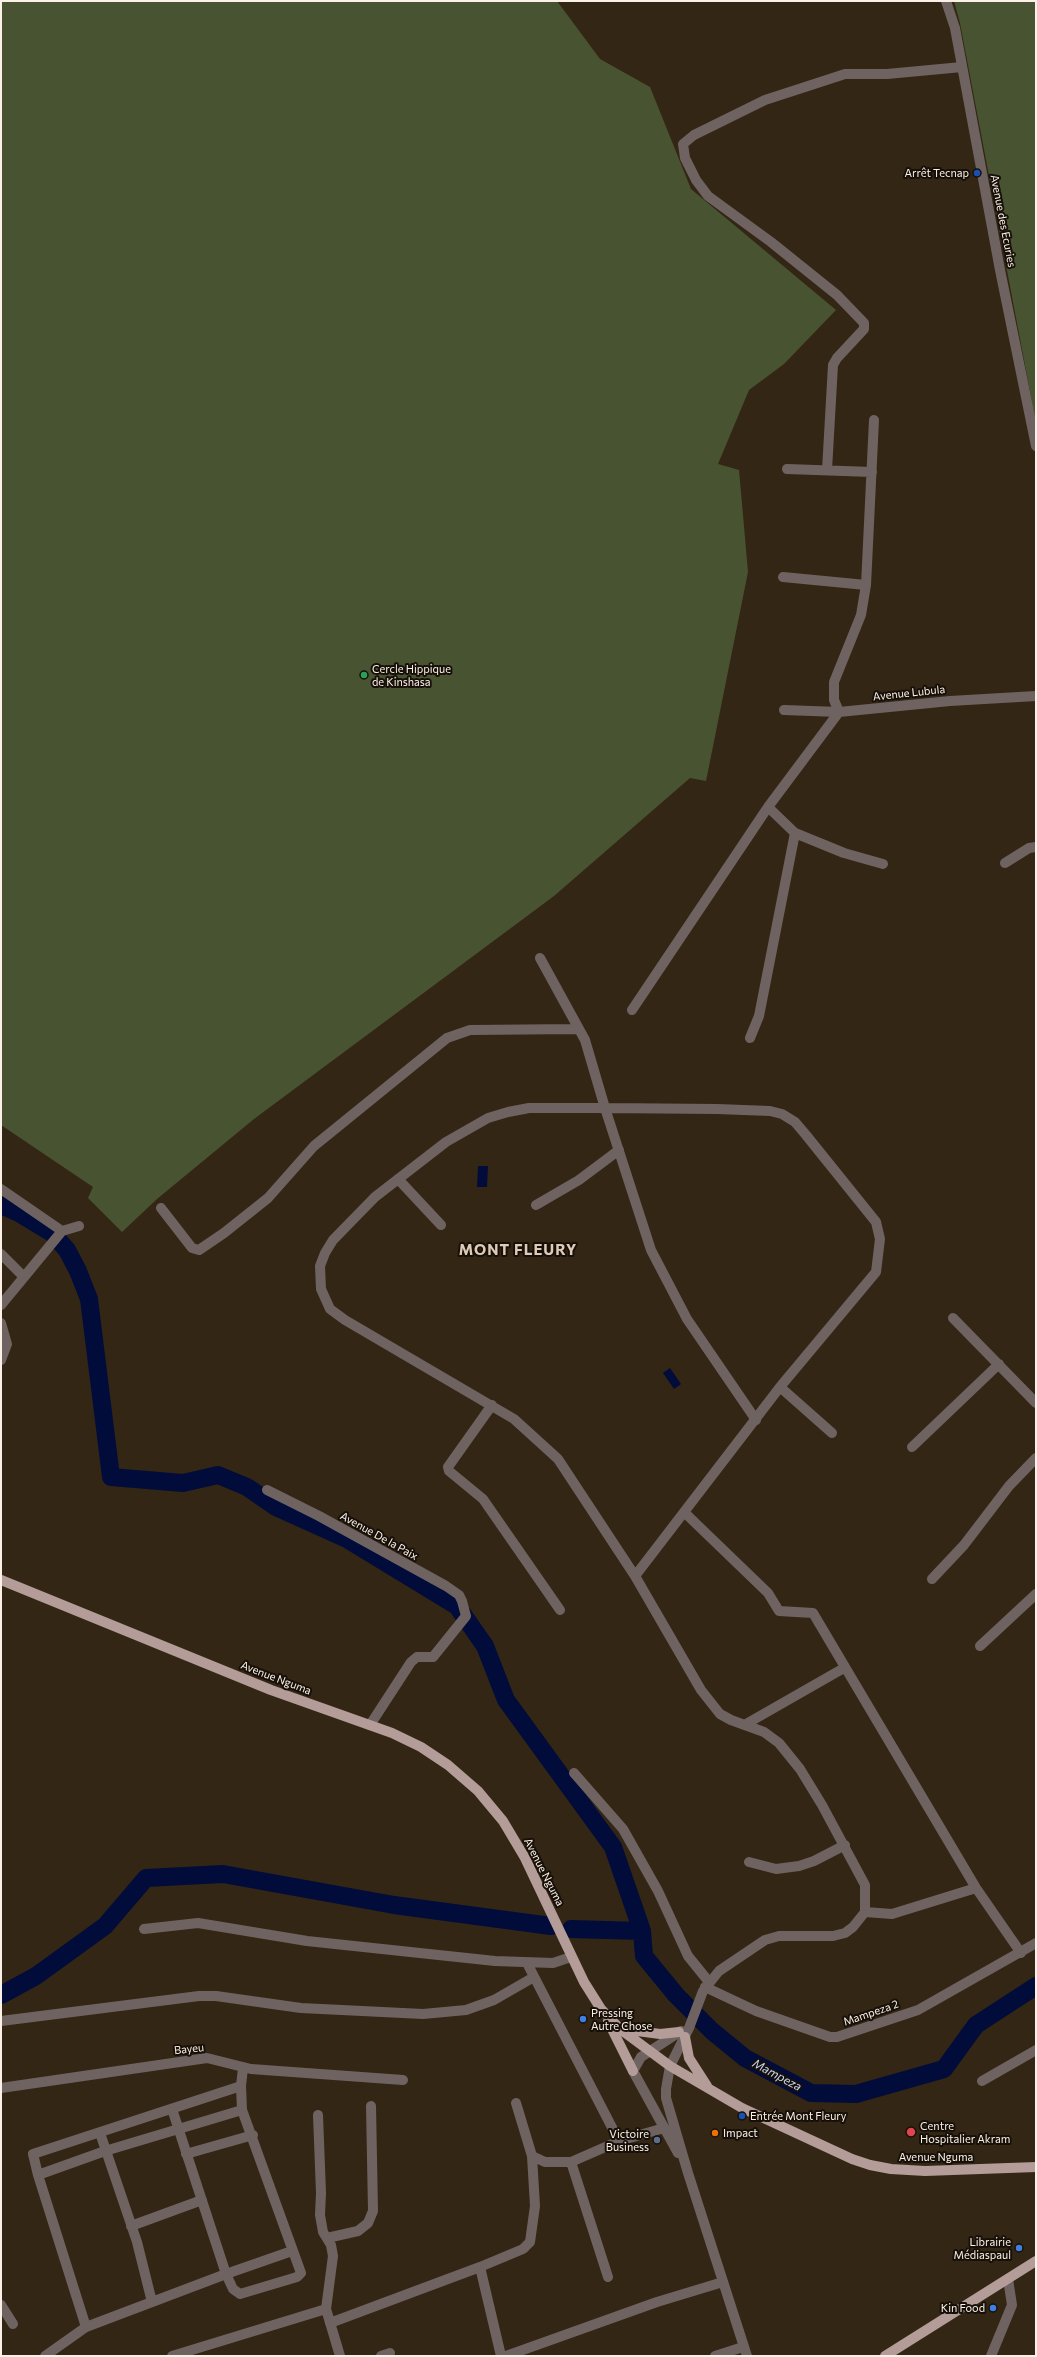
<!DOCTYPE html>
<html>
<head>
<meta charset="utf-8">
<style>
  body { margin:0 }
  #map { position:relative; width:1037px; height:2357px; overflow:hidden; background:#342615; font-family:Commissioner,sans-serif }
  canvas { display:block }
  .frame { position:absolute; inset:0; border:2px solid #fbf1e7; pointer-events:none }
</style>
</head>
<body>
<div id="map">
<canvas width="1037" height="2357"></canvas>
<div class="frame"></div>
</div>
<script>
const context = document.querySelector('canvas').getContext('2d');
context.lineJoin = 'round';
function fill(path, color) {
  context.fillStyle = color;
  context.fill(path, 'evenodd');
}
function shape(rows) {
  const path = new Path2D();
  for (const r of rows) {
    path.moveTo(r[0], r[1]);
    for (let i = 2; i < r.length; i += 2) path.lineTo(r[i], r[i + 1]);
  }
  return path;
}
function stroke(path, color, width, dash) {
  context.strokeStyle = color;
  context.lineWidth = width;
  context.lineCap = dash ? 'butt' : 'round';
  context.setLineDash(dash || []);
  context.stroke(path);
}
function label(font, color, halo, rows, align = 'center') {
  context.font = font + ' Commissioner,sans-serif';
  context.lineWidth = 4;
  context.setLineDash([]);
  context.textBaseline = 'middle';
  context.strokeStyle = halo;
  context.fillStyle = color;
  for (const [text, x, y, turn = 0] of rows) {
    context.save();
    context.translate(x, y);
    context.rotate((+turn || 0) * Math.PI / 180);
    context.textAlign = isNaN(turn) ? turn : align;
    if (halo) context.strokeText(text, 0, 0);
    context.fillText(text, 0, 0);
    context.restore();
  }
}
const green = shape([
  [1,1,557,1,600,59,650,87,691,189,836,310,784,364,749,390,718,464,739,470,748,572,706,781,690,778,554,896,254,1119,157,1199,122,1232,88,1198,93,1187,1,1125],
  [954,1,1036,1,1036,423,960,23]
]);
const water = shape([
  [478,1166,488,1166,487,1187,477,1187],
  [670,1368,681,1384,674,1389,663,1373]
]);
const river = shape([
  [1,1205,19,1213,52,1233,67,1250,78,1271,89,1299,111,1477,183,1483,218,1475,247,1487,276,1507,347,1539,457,1606,485,1646,506,1700,613,1847,642,1931,644,1956,676,1995,712,2031,745,2058,811,2093,856,2094,944,2069,976,2025,1036,1986],
  [571,1929,642,1931],
  [1,1995,36,1976,105,1926,146,1878,223,1874,394,1905,551,1926]
]);
const minor = shape([
  [946,1,955,28,1000,270,1036,446],
  [787,469,872,472],
  [827,470,833,365,837,358,864,329,864,323,837,295,771,242,708,196,696,180,685,158,683,144,694,135,765,100,845,74,887,74,962,67],
  [783,577,866,585],
  [784,710,839,712,950,701,1036,696],
  [795,833,844,853,883,864],
  [1005,863,1029,848,1036,847],
  [540,958,585,1040,605,1108,651,1250,687,1319,756,1420],
  [632,1010,768,807,839,712,834,700,834,682,861,615,866,585,874,420],
  [750,1038,759,1016,795,833,768,807],
  [398,1179,441,1225],
  [1,1189,62,1231],
  [536,1205,579,1180,619,1150],
  [161,1208,192,1248,199,1250,224,1233,268,1198,314,1146,447,1038,470,1030,578,1029],
  [1,1254,24,1277],
  [1,1305,62,1231,79,1226],
  [953,1318,1036,1403],
  [1,1323,7,1344,1,1360],
  [780,1387,832,1433],
  [492,1405,448,1467,449,1471,483,1499,560,1610],
  [912,1447,999,1364],
  [267,1490,319,1516,446,1586,459,1595,462,1601,466,1616,433,1657,417,1657,411,1662,370,1725],
  [684,1512,768,1593,779,1611,813,1613,976,1888,1021,1953],
  [635,1576,780,1387,876,1272,880,1239,876,1222,806,1135,795,1122,782,1114,770,1111,717,1109,605,1108,529,1108,508,1112,488,1118,446,1142,375,1197,333,1240,325,1253,320,1266,321,1289,330,1309,345,1320,514,1419,558,1459,635,1576,701,1690,720,1714,731,1720,764,1732,779,1743,800,1769,822,1805,865,1885,865,1912,853,1927,845,1933,833,1936,779,1936,765,1940,719,1971,703,1991,689,2028,670,2066,666,2089,666,2098,688,2173,747,2356],
  [932,1579,964,1545,1009,1486,1036,1458],
  [980,1646,1036,1594],
  [746,1724,844,1668],
  [574,1773,623,1829,658,1891,688,1956,709,1982],
  [749,1862,776,1869,799,1866,814,1861,845,1845],
  [865,1912,892,1914,976,1888],
  [144,1929,198,1923,307,1941,495,1961,553,1963,571,1957],
  [527,1963,619,2141],
  [705,1987,756,2011,830,2037,837,2037,918,2010,1036,1943],
  [1,2021,199,1996,216,1996,301,2008,423,2014,466,2010,494,2000,534,1977],
  [982,2081,1036,2050],
  [241,2086,33,2154,38,2175,86,2327,226,2274,233,2289,240,2294,297,2277,301,2273,242,2110,241,2086,243,2068],
  [1,2088,207,2058,251,2069,403,2080],
  [172,2109,226,2274,292,2251],
  [318,2115,321,2193,320,2215,323,2232,331,2245,333,2256,326,2309,340,2356],
  [100,2133,137,2242,152,2302],
  [678,2153,633,2071,641,2057,681,2031],
  [186,2154,253,2135],
  [532,2156,545,2162,571,2162,619,2141,664,2128],
  [571,2162,608,2277],
  [38,2175,105,2151,242,2110],
  [131,2226,202,2200],
  [327,2238,358,2231,368,2223,373,2211,371,2106],
  [480,2267,501,2356],
  [1,2305,13,2324],
  [330,2323,480,2267,523,2249,530,2242,535,2206,532,2156,516,2103],
  [45,2356,86,2327],
  [172,2356,326,2309],
  [381,2356,390,2353],
  [506,2356,657,2302,723,2282],
  [715,2356,743,2347],
  [991,2356,1012,2305,1008,2279]
]);
const major = shape([
  [1,1580,271,1690,392,1733,421,1747,448,1765,478,1791,503,1821,525,1858,584,1982,601,2009,620,2029,670,2066,742,2108,852,2159,870,2165,891,2169,925,2171,1036,2167],
  [608,2021,633,2071],
  [622,2029,660,2034,679,2032],
  [685,2037,689,2058,707,2086],
  [885,2356,1036,2261]
]);
const markers = [
  [977,173,4,"#1a4fb4"],
  [364,675,4,"#2e9e5b"],
  [583,2019,4,"#3f7fe0"],
  [742,2116,4,"#1a4fb4"],
  [911,2132,5,"#e0444e"],
  [715,2133,4,"#e8710a"],
  [657,2140,4,"#5c6f8a"],
  [1019,2248,4,"#3f7fe0"],
  [993,2308,4,"#3f7fe0"]
];
const poiNames = [
  ["Arrêt Tecnap",969,173,"right"],
  ["Cercle Hippique",372,669],
  ["de Kinshasa",372,682],
  ["Pressing",591,2013],
  ["Autre Chose",591,2026],
  ["Entrée Mont Fleury",750,2116],
  ["Centre",920,2126],
  ["Hospitalier Akram",920,2139],
  ["Impact",723,2133],
  ["Victoire",649,2134,"right"],
  ["Business",649,2147,"right"],
  ["Librairie",1011,2242,"right"],
  ["Médiaspaul",1011,2255,"right"],
  ["Kin Food",985,2308,"right"]
];
const streetNames = [
  ["Avenue des Ecuries",1003,221,79],
  ["Avenue Lubula",909,693,-6],
  ["Avenue De la Paix",379,1536,29],
  ["Avenue Nguma",276,1678,21],
  ["Avenue Nguma",544,1872,63],
  ["Mampeza 2",871,2013,-19],
  ["Bayeu",189,2049,-6],
  ["Avenue Nguma",936,2157]
];
const waterNames = [
  ["Mampeza",777,2075,28]
];
const districtNames = [
  ["MONT FLEURY",518,1250]
];
fill(green, '#485431');
fill(water, '#010c3a');
stroke(river, '#010c3a', 18);
stroke(minor, '#6f6361', 10);
stroke(major, '#b49c99', 10);
for (const [x, y, r, color] of markers) {
  const dot = new Path2D();
  dot.arc(x, y, r, 0, 2 * Math.PI);
  context.fillStyle = color;
  context.fill(dot);
  stroke(dot, '#171009', 1.5);
}
label('11px', '#fbf1e7', '#171009', poiNames, 'left');
label('11px', '#fbf1e7', '#171009', streetNames);
label('italic 12px', '#c9d9fa', '#171009', waterNames);
context.letterSpacing = '1px';
label('bold 15px', '#decab6', '#171009', districtNames);
context.letterSpacing = '0px';
</script>
</body>
</html>
